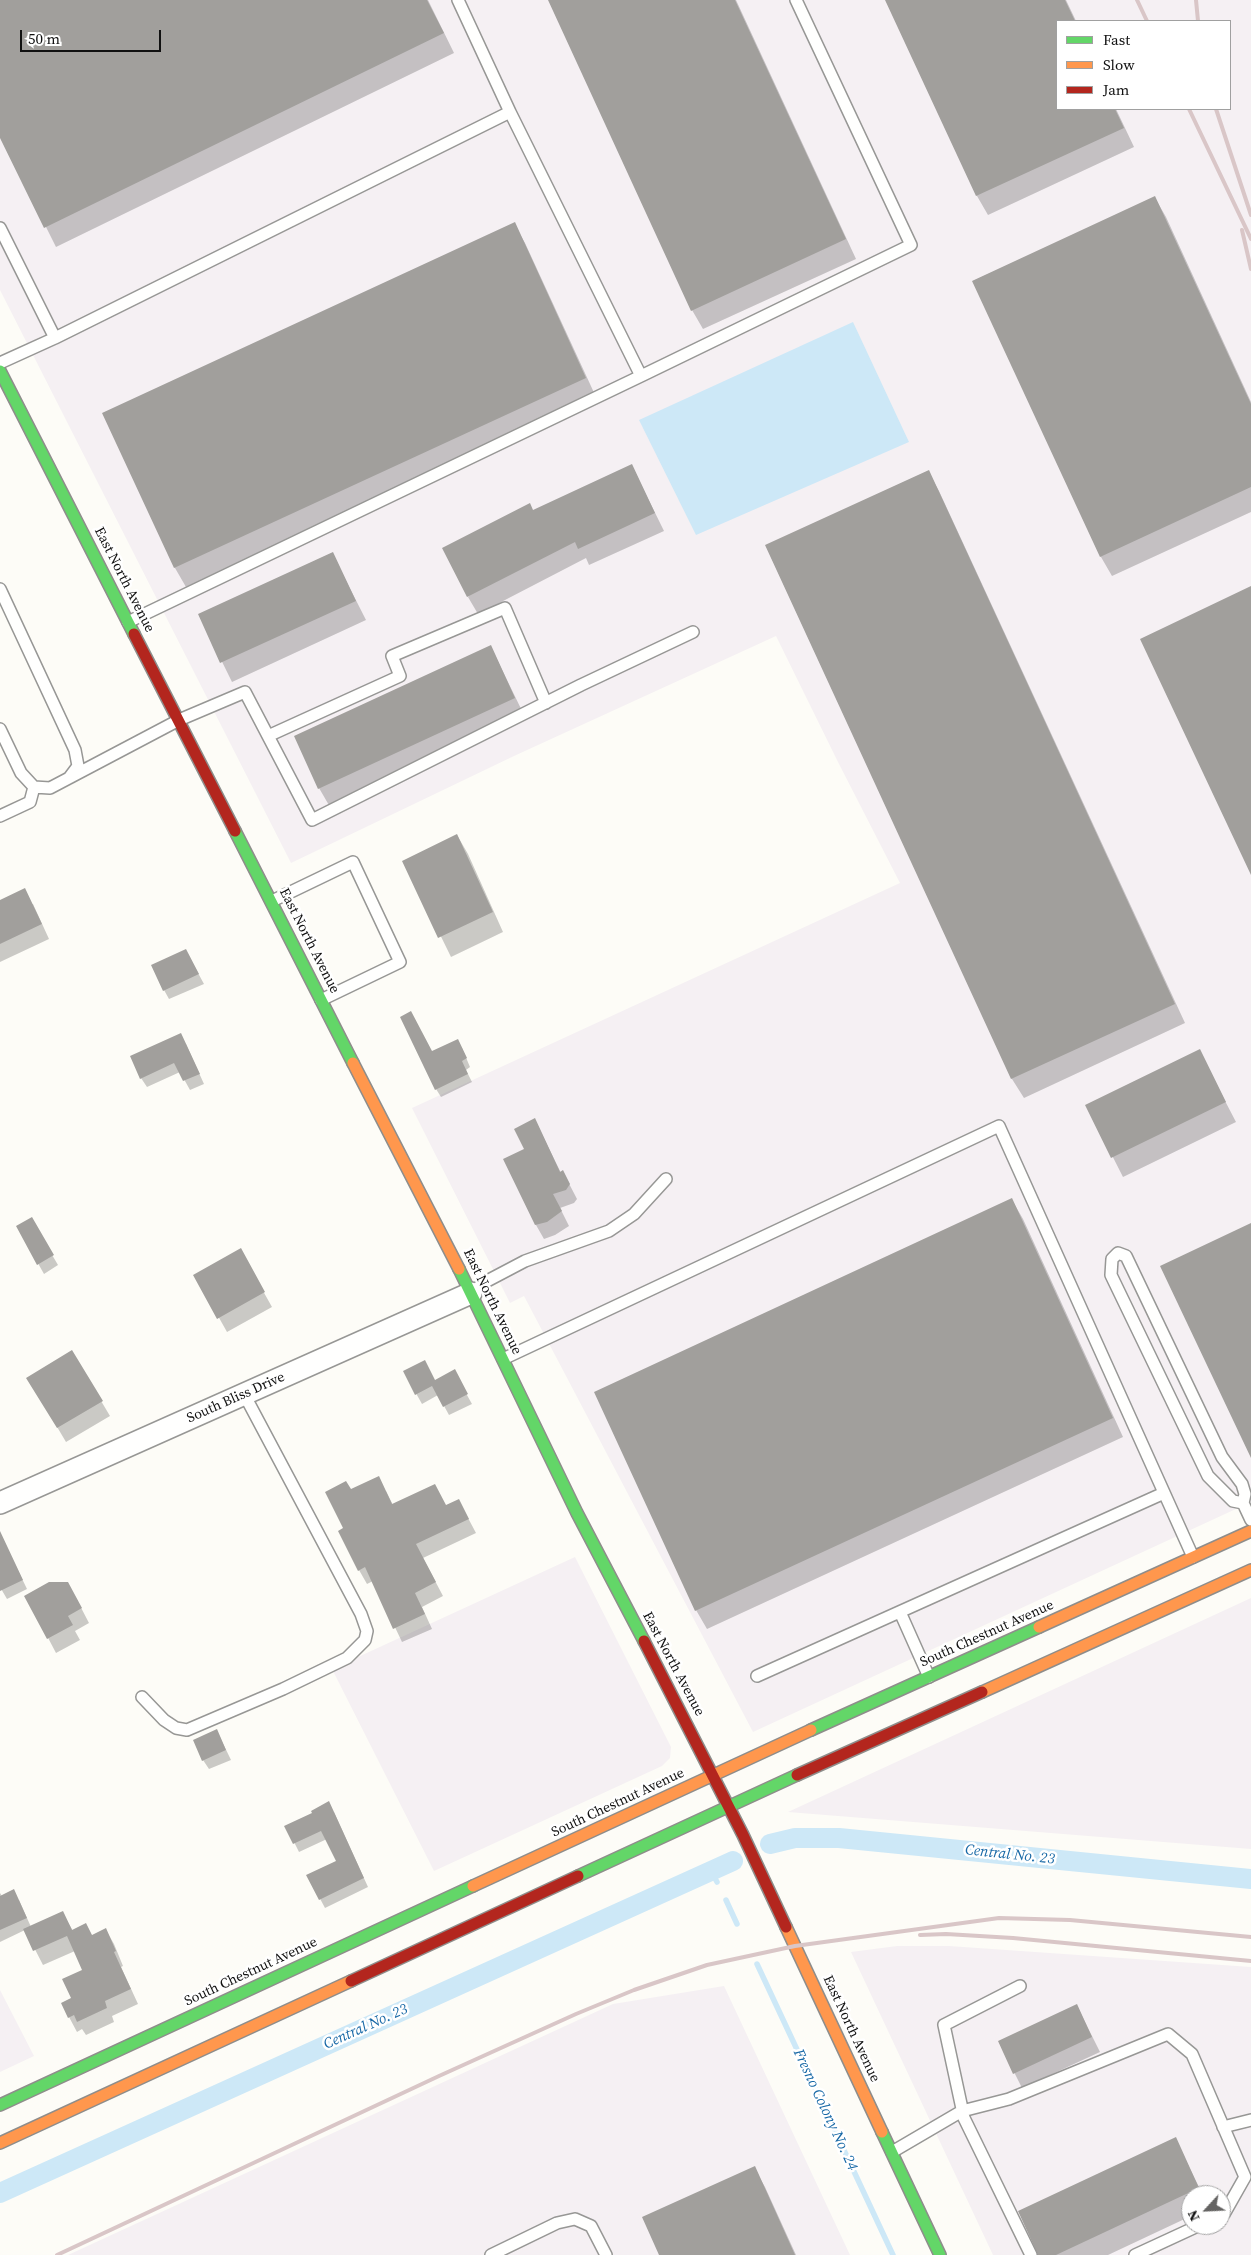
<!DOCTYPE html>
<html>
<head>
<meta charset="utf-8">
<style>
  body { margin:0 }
  #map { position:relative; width:1251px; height:2255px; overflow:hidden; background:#fdfcf7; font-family:"Source Serif 4",serif }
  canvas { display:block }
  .legend { position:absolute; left:1056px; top:20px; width:175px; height:90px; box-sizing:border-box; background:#fff; border:1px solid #a0a0a0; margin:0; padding:6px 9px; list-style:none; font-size:15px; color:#111 }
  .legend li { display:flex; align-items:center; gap:10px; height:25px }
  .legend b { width:25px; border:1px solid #a0a0a0 }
  .north { position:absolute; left:1181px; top:2185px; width:50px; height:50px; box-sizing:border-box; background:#fff; border:1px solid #a0a0a0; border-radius:50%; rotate:245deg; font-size:14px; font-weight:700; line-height:20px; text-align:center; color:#111 }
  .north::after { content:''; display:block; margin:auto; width:18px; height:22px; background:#646362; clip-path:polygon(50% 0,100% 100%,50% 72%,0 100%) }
  .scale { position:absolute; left:20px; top:30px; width:141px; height:22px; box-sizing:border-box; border:2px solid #111; border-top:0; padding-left:6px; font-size:15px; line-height:18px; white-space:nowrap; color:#111; -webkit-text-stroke:4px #fff; paint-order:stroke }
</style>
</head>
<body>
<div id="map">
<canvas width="1251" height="2255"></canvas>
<ul class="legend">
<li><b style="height:6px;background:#63d668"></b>Fast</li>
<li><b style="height:6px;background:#ff974d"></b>Slow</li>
<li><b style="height:6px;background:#b3261e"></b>Jam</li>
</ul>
<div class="north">N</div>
<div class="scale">50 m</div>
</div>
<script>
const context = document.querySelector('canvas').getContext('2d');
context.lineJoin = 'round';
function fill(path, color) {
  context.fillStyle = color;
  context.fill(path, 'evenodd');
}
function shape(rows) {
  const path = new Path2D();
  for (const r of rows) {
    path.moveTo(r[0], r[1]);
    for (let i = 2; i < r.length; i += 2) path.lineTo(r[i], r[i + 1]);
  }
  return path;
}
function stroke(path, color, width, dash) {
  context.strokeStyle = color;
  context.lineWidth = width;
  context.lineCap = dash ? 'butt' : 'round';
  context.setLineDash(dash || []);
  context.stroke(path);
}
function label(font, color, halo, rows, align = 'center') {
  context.font = font + ' "Source Serif 4",serif';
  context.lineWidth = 5;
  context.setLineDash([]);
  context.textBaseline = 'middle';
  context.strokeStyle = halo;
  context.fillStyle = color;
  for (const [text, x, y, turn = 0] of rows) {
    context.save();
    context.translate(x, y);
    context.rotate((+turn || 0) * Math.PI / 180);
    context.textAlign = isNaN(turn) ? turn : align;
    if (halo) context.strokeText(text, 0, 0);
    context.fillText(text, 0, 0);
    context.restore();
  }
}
const industrial = shape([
  [0,0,1251,0,1251,1502,753,1732,524,1296,510,1303,412,1108,900,883,838,762,776,636,514,756,291,863,0,290],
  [1057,21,1230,21,1230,109,1057,109],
  [575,1557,671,1747,670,1758,662,1766,434,1871,332,1669],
  [1251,1598,1251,1849,788,1812,1026,1702],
  [897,1946,949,1946,1251,1967,1251,2255,993,2255,851,1952],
  [1191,2195,1221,2195,1221,2225,1191,2225],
  [724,1986,850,2255,68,2255,613,2004],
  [0,1990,34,2056,0,2072]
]);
const water = shape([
  [853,322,909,442,696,535,639,420]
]);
const shadow = shape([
  [0,0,428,0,454,53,56,247,0,135],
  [549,0,736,0,856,259,703,329,692,310],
  [887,0,1066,0,1076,21,1057,21,1057,109,1116,109,1134,147,988,215,977,196],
  [1155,198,1166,217,1251,402,1251,512,1112,576,1101,557,973,281],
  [514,224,525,243,596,397,186,587,175,568,104,413],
  [632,466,664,531,589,565,586,558,478,614,468,597,533,511],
  [928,471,939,491,1185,1023,1024,1098,1012,1079,766,546],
  [332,553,366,620,232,682,199,615],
  [491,647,525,717,330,807,319,788],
  [457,835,468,854,503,932,451,957,404,861],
  [0,902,33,904,49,939,0,962],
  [191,960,204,984,169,999,164,990],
  [186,1044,204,1084,190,1090,180,1072,147,1087,141,1078],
  [462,1048,470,1067,466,1070,472,1082,441,1097,436,1089],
  [1199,1051,1236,1122,1123,1177,1087,1106],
  [535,1120,561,1173,563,1172,577,1199,574,1203,560,1208,569,1226,555,1235,544,1239,536,1225,526,1150],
  [1012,1200,1023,1219,1123,1437,707,1629,696,1610],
  [31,1219,58,1265,44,1274,17,1226],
  [240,1250,272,1307,227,1332,195,1275],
  [72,1352,110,1416,66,1442,28,1378],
  [404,1372,435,1381,458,1379,472,1404,449,1415,438,1395,422,1404],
  [351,1491,386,1491,393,1505,446,1506,459,1501,476,1533,423,1558,443,1596,422,1607,432,1629,402,1642,373,1581,367,1584,359,1570,345,1528],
  [0,1552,12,1558,27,1589,7,1599,0,1587],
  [26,1596,76,1598,89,1623,75,1631,80,1640,56,1653],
  [217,1731,231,1760,209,1769,203,1760],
  [334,1812,368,1887,325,1908,308,1876,337,1861,327,1839,299,1852,286,1826],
  [0,1893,2,1896,19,1900,31,1927,62,1912,73,1931,92,1936,106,1930,114,1944,123,1966,121,1967,138,2004,112,2016,114,2022,86,2035,82,2029,77,2032,69,2017,73,1999,84,1971,75,1951,43,1965,25,1930,0,1942],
  [1077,2006,1100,2052,1022,2088,999,2042],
  [1175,2139,1203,2195,1191,2195,1191,2216,1108,2255,1040,2255],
  [754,2168,765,2187,796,2255,660,2255]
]);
const stream = shape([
  [711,1871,717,1882],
  [726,1900,737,1924],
  [757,1964,893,2255]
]);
const canal = shape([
  [770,1844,795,1838,839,1838,1251,1879],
  [0,2193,733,1861]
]);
const building = shape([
  [0,0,427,0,444,33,44,228,0,138],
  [548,0,735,0,846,239,691,311],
  [885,0,1065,0,1075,21,1057,21,1057,109,1115,109,1124,128,976,196],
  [1155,196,1251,404,1251,487,1100,557,972,281],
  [515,222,586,378,174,568,102,413],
  [632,464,655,513,578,549,575,542,467,597,442,548,530,503,533,510],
  [929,470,1175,1004,1011,1079,765,545],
  [333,552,356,601,220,663,198,614],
  [1251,586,1251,875,1140,639],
  [491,645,515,698,318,789,294,736],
  [457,834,493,912,438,938,402,861],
  [25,888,42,924,0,944,0,900],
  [186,949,199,974,163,991,151,965],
  [411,1011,432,1051,458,1039,467,1058,462,1061,468,1074,435,1090,400,1017],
  [181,1033,200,1074,183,1081,174,1063,140,1079,130,1056],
  [1200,1049,1226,1102,1111,1158,1085,1105],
  [535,1118,560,1172,563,1170,570,1184,566,1190,553,1194,562,1211,547,1222,535,1225,503,1159,524,1149,514,1129],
  [1012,1198,1113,1418,695,1611,594,1392],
  [32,1217,54,1255,37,1265,16,1226],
  [1251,1223,1251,1458,1160,1266],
  [241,1248,265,1292,217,1319,193,1275],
  [72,1350,103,1401,57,1428,26,1378],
  [425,1360,435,1380,455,1369,468,1394,443,1407,432,1386,415,1395,403,1371],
  [379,1476,392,1504,435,1484,446,1505,459,1499,469,1519,416,1544,436,1582,415,1593,425,1614,393,1629,365,1567,358,1571,338,1531,343,1528,325,1492,346,1481,351,1489],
  [0,1531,23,1580,0,1591],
  [49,1582,68,1582,82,1608,68,1616,73,1625,47,1639,24,1596],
  [217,1729,226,1750,202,1761,193,1740],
  [329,1801,364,1878,319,1900,306,1875,336,1861,321,1831,293,1844,284,1826,312,1813,311,1811],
  [14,1889,27,1918,0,1930,0,1896],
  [63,1911,72,1930,86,1923,92,1935,106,1928,116,1951,114,1952,131,1989,105,2001,107,2008,77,2022,74,2015,68,2018,61,2003,71,1998,62,1979,82,1970,67,1936,33,1951,23,1929],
  [1077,2004,1092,2037,1013,2074,998,2041],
  [1176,2137,1199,2188,1056,2255,1038,2255,1018,2211],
  [755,2166,795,2255,659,2255,642,2217]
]);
const lane = shape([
  [0,228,55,338,0,363],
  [55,338,510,112,458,0],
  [641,376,911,245,796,0],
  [0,589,75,750,78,766,69,778,50,788,34,787,21,773,0,729],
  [128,622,641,376,510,112],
  [268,736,400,676,392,656,505,608,546,703],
  [69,778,179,720,245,692,312,820,581,685,693,632],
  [0,816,30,802,34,787],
  [272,901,353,862,400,962,321,1000],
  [471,1293,487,1281,525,1261,609,1231,634,1214,666,1179],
  [503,1359,999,1126,1193,1557],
  [1243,1503,1233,1501,1208,1476,1111,1275,1112,1259,1118,1253,1126,1256,1222,1457,1242,1484,1245,1494,1243,1503,1251,1520],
  [900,1612,929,1677],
  [757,1676,1164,1493],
  [142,1697,164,1720,176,1728,187,1730,283,1689,347,1658,365,1640,367,1631,361,1614,244,1394],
  [1020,1986,944,2025,964,2118,1031,2255],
  [1223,2127,1251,2120],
  [892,2152,962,2111,1009,2099,1168,2034,1192,2054,1245,2177,1224,2214,1221,2216],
  [491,2255,557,2223,575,2219,591,2226,606,2255],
  [1135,2255,1200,2225]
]);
const street = shape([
  [0,1503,471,1293]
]);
const fast = shape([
  [0,371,134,634],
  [235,831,353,1063],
  [459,1269,577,1513,644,1641],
  [811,1730,1039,1627],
  [578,1876,797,1775],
  [0,2105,473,1886],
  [882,2132,940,2255]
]);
const slow = shape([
  [353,1063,459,1269],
  [1039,1627,1251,1531],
  [982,1692,1251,1570],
  [473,1886,811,1730],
  [786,1927,882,2132],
  [0,2143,351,1981]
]);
const jam = shape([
  [134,634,235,831],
  [644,1641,743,1835,786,1927],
  [797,1775,982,1692],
  [351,1981,578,1876]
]);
const rail = shape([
  [1137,0,1147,21],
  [1196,0,1198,21],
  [1189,109,1251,239],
  [1216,109,1251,215],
  [1242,230,1251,269],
  [920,1935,946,1934,1013,1938,1251,1961],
  [57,2255,439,2076,576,2014,634,1990,707,1965,795,1946,999,1918,1070,1920,1251,1937]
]);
const streetNames = [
  ["East North Avenue",124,580,63],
  ["East North Avenue",309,941,63],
  ["East North Avenue",492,1302,64],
  ["South Bliss Drive",236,1398,-24],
  ["South Chestnut Avenue",987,1634,-24],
  ["East North Avenue",673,1664,62],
  ["South Chestnut Avenue",618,1803,-25],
  ["South Chestnut Avenue",251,1972,-25],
  ["East North Avenue",851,2029,65]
];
const waterNames = [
  ["Central No. 23",1010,1855,6],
  ["Central No. 23",366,2027,-24],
  ["Fresno Colony No. 24",825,2110,65]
];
fill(industrial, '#f5f0f3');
fill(water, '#cde8f7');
fill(shadow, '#0003');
stroke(stream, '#cde8f7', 5.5);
stroke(canal, '#cde8f7', 20);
fill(building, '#a19f9c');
stroke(lane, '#979795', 14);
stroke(street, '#979795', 24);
stroke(fast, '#8e8d8b', 14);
stroke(slow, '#8e8d8b', 14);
stroke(jam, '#8e8d8b', 14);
stroke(lane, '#fffffe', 11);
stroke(street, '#fffffe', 21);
stroke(fast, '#63d668', 11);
stroke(slow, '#ff974d', 11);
stroke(jam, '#b3261e', 11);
stroke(rail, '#d9c6c7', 4);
label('14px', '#111', '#fff', streetNames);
label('italic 15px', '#1768a6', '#fff', waterNames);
</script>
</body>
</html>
